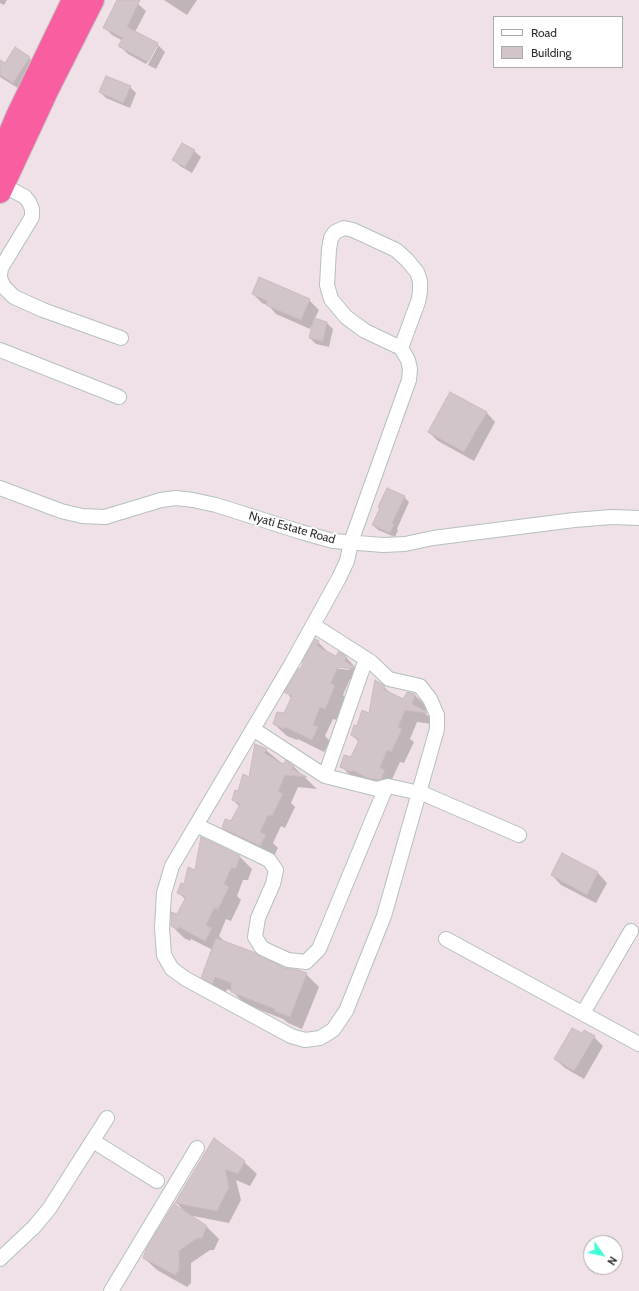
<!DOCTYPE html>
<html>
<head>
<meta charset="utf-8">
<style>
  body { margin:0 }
  #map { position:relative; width:639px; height:1291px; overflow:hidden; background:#efe1e7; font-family:Cabin,sans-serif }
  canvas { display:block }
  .legend { position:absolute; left:493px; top:16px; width:130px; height:52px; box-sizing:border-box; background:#fff; border:1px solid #ababab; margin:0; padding:5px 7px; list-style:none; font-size:12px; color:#2e2e2e }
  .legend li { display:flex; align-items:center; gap:8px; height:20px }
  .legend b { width:20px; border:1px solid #ababab }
  .north { position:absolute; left:583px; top:1235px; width:40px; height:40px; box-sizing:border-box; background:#fff; border:1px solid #ababab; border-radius:50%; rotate:123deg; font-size:11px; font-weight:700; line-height:16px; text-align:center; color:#2e2e2e }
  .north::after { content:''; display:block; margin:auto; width:14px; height:18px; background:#40fcd7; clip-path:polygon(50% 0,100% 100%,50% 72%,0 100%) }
</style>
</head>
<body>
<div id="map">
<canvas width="639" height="1291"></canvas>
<ul class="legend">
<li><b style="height:5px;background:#fff"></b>Road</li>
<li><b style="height:11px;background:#d2c5ca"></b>Building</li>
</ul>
<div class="north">N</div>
</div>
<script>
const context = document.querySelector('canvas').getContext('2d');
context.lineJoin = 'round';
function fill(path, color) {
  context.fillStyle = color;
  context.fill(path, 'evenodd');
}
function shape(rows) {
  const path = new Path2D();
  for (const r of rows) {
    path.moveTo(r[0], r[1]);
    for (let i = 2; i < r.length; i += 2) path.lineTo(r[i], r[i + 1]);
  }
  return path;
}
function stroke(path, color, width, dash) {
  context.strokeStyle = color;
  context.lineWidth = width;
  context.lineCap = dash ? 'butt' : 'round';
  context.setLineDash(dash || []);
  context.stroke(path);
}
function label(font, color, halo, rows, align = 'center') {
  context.font = font + ' Cabin,sans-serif';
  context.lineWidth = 3.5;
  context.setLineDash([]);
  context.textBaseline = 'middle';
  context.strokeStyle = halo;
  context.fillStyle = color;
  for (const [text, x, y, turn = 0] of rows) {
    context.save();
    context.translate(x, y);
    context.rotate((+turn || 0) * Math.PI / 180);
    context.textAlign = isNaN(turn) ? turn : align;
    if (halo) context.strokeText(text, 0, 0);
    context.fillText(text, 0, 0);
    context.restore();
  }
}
const shadow = shape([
  [0,0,7,0,4,5,0,3],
  [118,0,131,0,138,4,146,11,135,32,157,44,165,52,156,69,148,65,158,46,156,46,146,64,128,54,120,46,123,41,112,35,104,27],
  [164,0,197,0,187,15],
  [29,58,37,65,21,90,0,77,0,61,5,65],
  [130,87,136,93,130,108,106,98,100,92],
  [194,151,201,157,192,173,180,166,174,160],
  [253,294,309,300,319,310,314,320,327,323,333,329,329,347,316,344,310,338,313,325,312,325,310,329,276,314,269,306,262,303],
  [486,412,495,422,474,461,438,441,429,432],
  [404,497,409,502,397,529,398,530,395,537,378,530,373,525],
  [318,642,331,655,336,658,346,657,366,680,366,681,350,679,343,695,347,699,337,720,333,719,325,736,330,741,324,752,298,739,297,740,287,736,274,724,284,714,292,699,286,692,302,671],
  [333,666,348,668,350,670,333,668],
  [384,687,391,694,403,701,415,695,427,707,425,713,438,725,417,722,410,739,414,742,404,763,400,762,392,779,397,784,393,791,354,779,341,766,351,758,359,742,352,735,369,714],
  [256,746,266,750,284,765,293,766,317,789,298,787,291,803,295,807,285,828,281,826,273,843,278,848,273,858,236,840,223,828,232,822,240,807,233,800,250,779],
  [563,855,598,873,607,883,596,903,561,885,552,875],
  [240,857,252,869,248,880,243,880,237,896,241,900,231,921,226,919,219,936,224,941,284,969,306,974,319,987,302,1029,288,1023,283,1019,245,1004,232,991,227,989,225,995,215,990,202,977,213,950,191,939,190,941,184,938,172,926,186,900,178,892,196,871],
  [582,1035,594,1037,603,1046,584,1079,565,1068,555,1059],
  [214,1139,244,1162,257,1174,250,1186,236,1180,241,1200,229,1223,188,1215,206,1226,219,1239,214,1250,210,1250,191,1263,191,1283,187,1287,157,1270,144,1258,185,1212,176,1202]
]);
const building = shape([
  [117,0,140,0,127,27,158,43,148,62,118,46,123,38,103,28,117,0],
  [15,47,30,57,13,83,0,75,0,60,5,63,15,47],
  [106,76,131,86,123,103,99,92,106,76],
  [182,143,195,150,185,167,172,160,182,143],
  [259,277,310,299,301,320,266,305,268,301,252,294,259,277],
  [314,318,327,322,323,341,309,338,314,318],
  [450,392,487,412,464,452,428,432,450,392],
  [387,488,405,496,392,523,394,524,390,533,372,525,380,508,378,507,387,488],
  [315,639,319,641,317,646,336,656,339,651,346,656,345,661,354,667,353,669,338,667,331,683,335,686,325,709,320,707,313,725,318,727,312,740,285,727,284,729,273,724,277,712,284,713,292,696,284,692,299,668,301,669,303,660,315,639],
  [375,680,385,686,383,689,403,699,407,692,415,694,412,704,427,712,426,713,405,710,398,727,402,729,391,752,387,750,380,768,385,770,381,779,377,780,368,778,352,770,351,772,340,767,344,755,351,757,359,740,351,735,354,725,357,726,362,710,369,713,375,680],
  [255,744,267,749,264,753,283,764,286,760,294,766,292,769,307,777,285,775,278,791,283,794,272,816,268,815,260,832,266,835,260,846,222,828,225,819,231,821,240,804,232,800,235,790,238,791,243,774,249,777,255,744],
  [201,837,240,856,236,868,231,868,224,884,229,887,218,909,214,908,206,925,212,928,205,941,179,927,177,929,171,926,171,912,177,914,186,897,177,893,181,883,184,884,188,867,195,870,201,837],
  [562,853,598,872,587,895,551,875,562,853],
  [216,938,256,953,284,968,298,970,307,973,290,1017,274,1011,275,1009,231,992,231,983,215,977,212,984,201,978,216,938],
  [572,1028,582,1033,584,1030,595,1036,574,1071,554,1059,572,1028],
  [214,1138,245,1161,238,1174,225,1169,229,1187,217,1211,175,1203,214,1138],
  [174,1204,207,1226,202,1238,197,1238,179,1251,179,1270,175,1275,143,1258,147,1247,174,1204]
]);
const minor = shape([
  [0,275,1,268,32,217,32,209,29,202,25,197,3,185],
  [0,278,4,287,14,297,43,310,121,338],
  [0,350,119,397],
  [0,488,61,511,82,516,105,517,161,500,176,498,193,500,216,505,301,532,333,541,383,545,405,544,433,538,574,520,612,517,639,518],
  [313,625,371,662,389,679,420,686,430,699,437,715,437,729,384,916,346,1011,333,1030,320,1038,305,1040,291,1036,186,979,172,969,164,955,162,928,164,893,172,866,292,663,313,625,339,578,347,561,351,542,409,380,410,369,408,360,401,348,365,331,346,317,331,299,327,285,329,249,331,238,335,232,344,228,353,230,396,250,407,260,417,272,420,281,420,292,418,302,401,348],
  [253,729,325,776,377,789,388,786,424,794,519,835],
  [325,776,366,659],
  [196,825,269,860,276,870,273,884,258,918,255,937,262,948,288,960,306,962,319,949,386,787],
  [446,939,639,1044],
  [583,1013,631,931],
  [93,1141,157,1181],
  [0,1259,34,1227,49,1209,107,1118],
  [111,1291,197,1148]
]);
const trunk = shape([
  [0,156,17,116,73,0],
  [0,192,48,89,93,0]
]);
const streetNames = [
  ["Nyati Estate Road",292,528,16]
];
fill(shadow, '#0003');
fill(building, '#d2c5ca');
stroke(building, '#cbbac0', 1);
stroke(minor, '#b4c1bf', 16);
stroke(trunk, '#c4c4c4', 24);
stroke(minor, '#fff', 14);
stroke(trunk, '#f95ea0', 22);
label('12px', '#2e2e2e', '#fff', streetNames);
</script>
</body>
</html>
